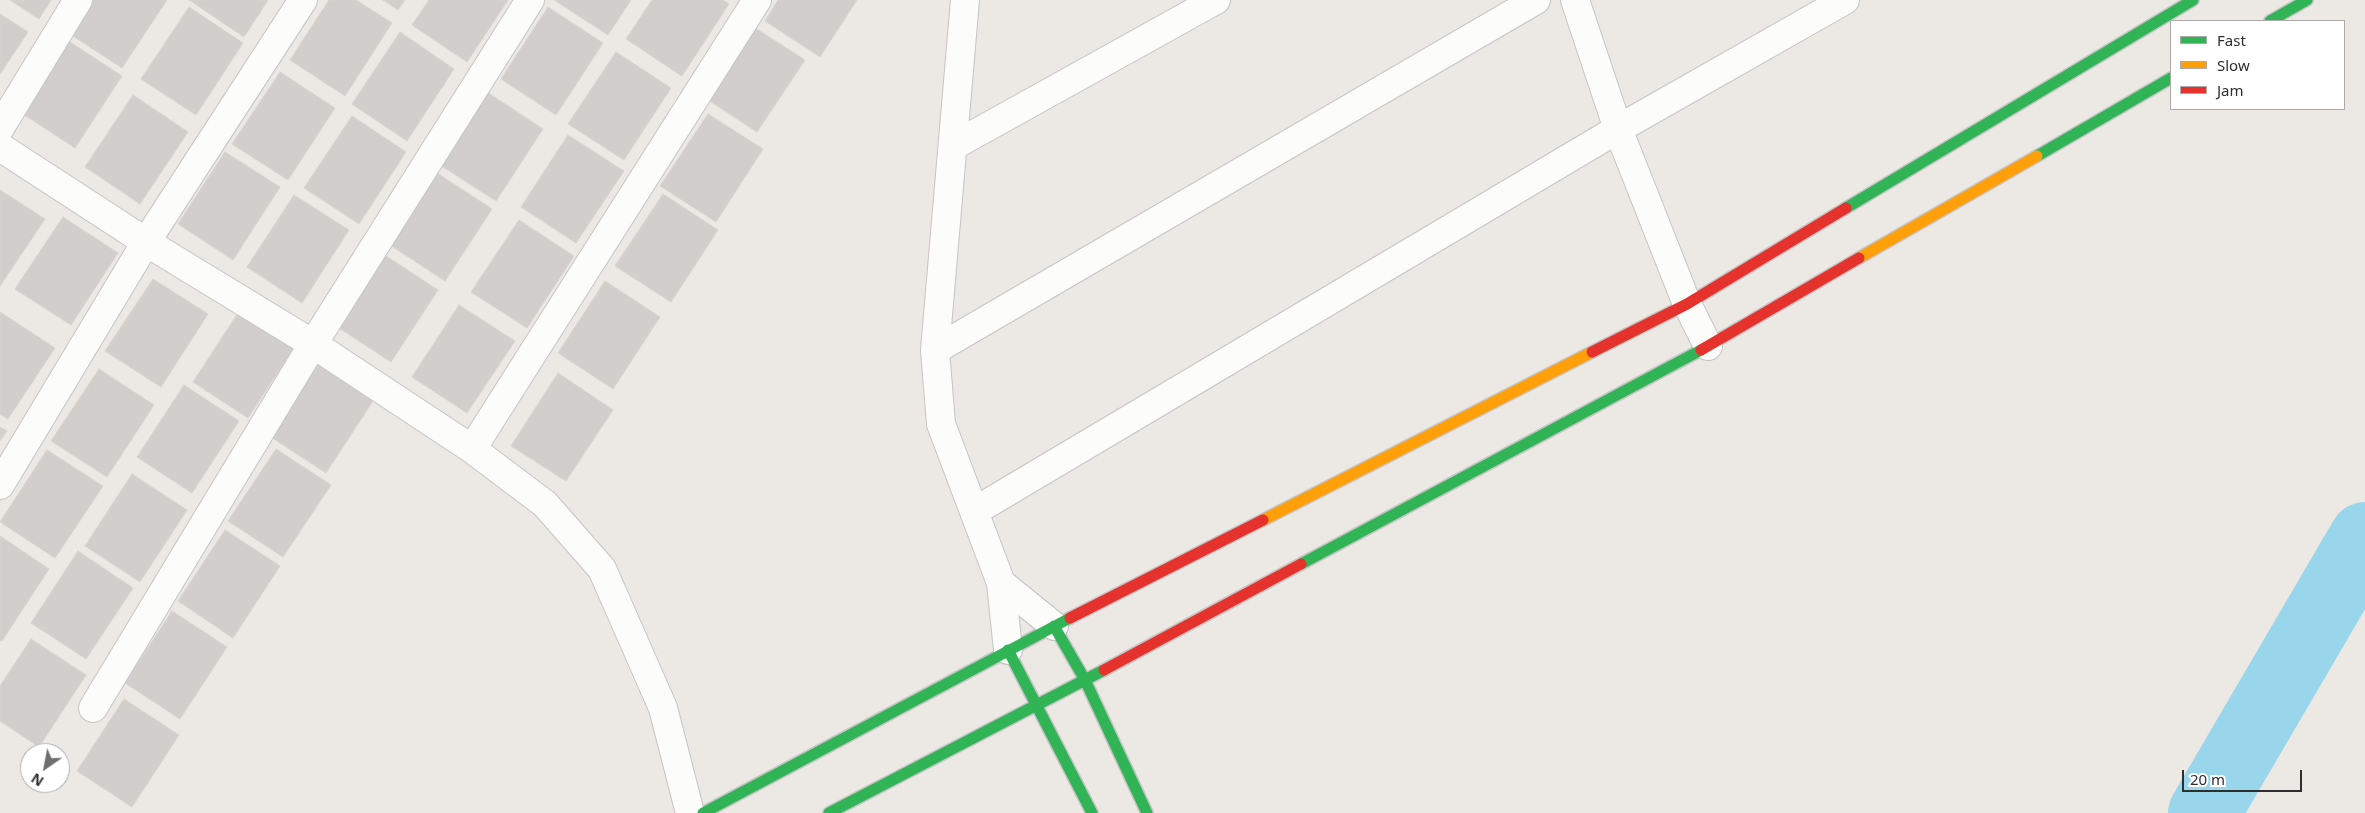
<!DOCTYPE html>
<html>
<head>
<meta charset="utf-8">
<style>
  body { margin:0 }
  #map { position:relative; width:2365px; height:813px; overflow:hidden; background:#ece8e4; font-family:"Noto Sans",sans-serif }
  canvas { display:block }
  .legend { position:absolute; left:2170px; top:20px; width:175px; height:90px; box-sizing:border-box; background:#fff; border:1px solid #ababab; margin:0; padding:6px 9px; list-style:none; font-size:15px; color:#2e2e2e }
  .legend li { display:flex; align-items:center; gap:10px; height:25px }
  .legend b { width:25px; border:1px solid #ababab }
  .north { position:absolute; left:20px; top:743px; width:50px; height:50px; box-sizing:border-box; background:#fff; border:1px solid #ababab; border-radius:50%; rotate:213deg; font-size:14px; font-weight:700; line-height:20px; text-align:center; color:#2e2e2e }
  .north::after { content:''; display:block; margin:auto; width:18px; height:22px; background:#706f6e; clip-path:polygon(50% 0,100% 100%,50% 72%,0 100%) }
  .scale { position:absolute; left:2182px; top:770px; width:120px; height:22px; box-sizing:border-box; border:2px solid #2e2e2e; border-top:0; padding-left:6px; font-size:15px; line-height:18px; white-space:nowrap; color:#2e2e2e; -webkit-text-stroke:4px #fff; paint-order:stroke }
</style>
</head>
<body>
<div id="map">
<canvas width="2365" height="813"></canvas>
<ul class="legend">
<li><b style="height:6px;background:#30b455"></b>Fast</li>
<li><b style="height:6px;background:#ff9f0a"></b>Slow</li>
<li><b style="height:6px;background:#e5322d"></b>Jam</li>
</ul>
<div class="north">N</div>
<div class="scale">20 m</div>
</div>
<script>
const context = document.querySelector('canvas').getContext('2d');
context.lineJoin = 'round';
function shape(rows) {
  const path = new Path2D();
  for (const r of rows) {
    path.moveTo(r[0], r[1]);
    for (let i = 2; i < r.length; i += 2) path.lineTo(r[i], r[i + 1]);
  }
  return path;
}
function stroke(path, color, width, dash) {
  context.strokeStyle = color;
  context.lineWidth = width;
  context.lineCap = dash ? 'butt' : 'round';
  context.setLineDash(dash || []);
  context.stroke(path);
}
function fill(path, color) {
  context.fillStyle = color;
  context.fill(path, 'evenodd');
}
const river = shape([
  [2204,813,2365,538]
]);
const building = shape([
  [10,0,51,0,39,19,10,0],
  [88,0,167,0,122,68,67,32,88,0],
  [189,0,268,0,244,37,189,0],
  [329,0,356,0,392,23,345,96,290,60,329,0],
  [383,0,405,0,398,10,383,0],
  [429,0,508,0,467,62,412,25,429,0],
  [554,0,631,0,608,35,554,0],
  [652,0,723,0,729,4,682,76,626,39,652,0],
  [778,0,857,0,820,57,765,21,778,0],
  [189,7,243,43,196,115,141,79,189,7],
  [548,7,603,43,556,115,501,79,548,7],
  [0,14,28,32,0,74,0,14],
  [749,24,805,60,757,132,702,96,749,24],
  [400,32,454,69,407,141,352,104,400,32],
  [67,40,122,76,75,148,20,112,67,40],
  [616,52,671,88,624,160,568,124,616,52],
  [280,72,335,108,288,180,232,144,280,72],
  [487,92,543,129,496,201,440,165,487,92],
  [133,95,188,132,140,204,85,167,133,95],
  [708,114,763,149,716,222,660,186,708,114],
  [352,116,406,152,359,224,304,188,352,116],
  [568,135,624,171,576,243,521,207,568,135],
  [225,152,280,187,233,260,178,224,225,152],
  [437,173,492,209,445,281,390,245,437,173],
  [0,190,45,219,0,286,0,190],
  [663,194,718,230,671,302,615,266,663,194],
  [294,195,349,230,302,303,247,267,294,195],
  [63,217,118,253,71,325,15,289,63,217],
  [519,220,574,256,527,328,471,292,519,220],
  [383,254,438,290,391,362,336,326,383,254],
  [153,279,208,314,161,387,105,351,153,279],
  [605,281,660,317,613,389,558,353,605,281],
  [459,305,515,341,467,413,412,377,459,305],
  [240,310,295,346,248,418,193,382,240,310],
  [0,312,55,348,8,419,0,414,0,312],
  [318,365,373,401,326,473,271,437,318,365],
  [99,369,154,405,107,477,51,441,99,369],
  [558,373,613,410,566,481,511,446,558,373],
  [184,385,239,421,192,493,137,457,184,385],
  [0,427,7,431,0,441,0,427],
  [276,449,331,485,283,557,228,521,276,449],
  [47,450,103,486,55,558,0,522,47,450],
  [132,474,187,510,140,582,85,546,132,474],
  [225,530,280,566,233,638,178,601,225,530],
  [0,536,49,569,2,641,0,640,0,536],
  [78,551,133,588,86,659,31,623,78,551],
  [172,611,227,647,180,719,125,683,172,611],
  [31,639,86,675,39,747,0,721,0,686,31,639],
  [124,699,179,735,132,807,77,771,124,699]
]);
const street = shape([
  [965,0,935,350,941,424,1001,583,1008,650],
  [1575,0,1618,129,1687,304,1708,346],
  [0,128,78,0],
  [953,146,1216,0],
  [0,147,146,242,313,344,472,449],
  [935,350,1536,0],
  [0,485,146,242,303,0],
  [975,511,1618,129,1845,0],
  [1001,583,1054,626],
  [93,708,313,344,530,0],
  [690,813,663,708,602,569,545,504,472,449,757,0]
]);
const fast = shape([
  [2270,21,2307,0],
  [2037,156,2171,78],
  [1846,208,2193,0],
  [1301,564,1701,350],
  [1054,626,1085,680,1147,813],
  [1008,650,1092,813],
  [703,813,1070,618],
  [829,813,1104,670]
]);
const slow = shape([
  [1859,258,2037,156],
  [1263,520,1592,352]
]);
const jam = shape([
  [1701,350,1859,258],
  [1592,352,1687,304,1846,208],
  [1070,618,1263,520],
  [1104,670,1301,564]
]);
stroke(river, '#99d6ec', 72);
fill(building, '#d1cecb');
stroke(building, '#d7d4d0', 1);
stroke(street, '#c5c4c5', 30);
stroke(fast, '#c5c4c5', 14);
stroke(slow, '#c5c4c5', 14);
stroke(jam, '#c5c4c5', 14);
stroke(street, '#fcfcfb', 28);
stroke(fast, '#30b455', 11);
stroke(slow, '#ff9f0a', 11);
stroke(jam, '#e5322d', 11);
</script>
</body>
</html>
